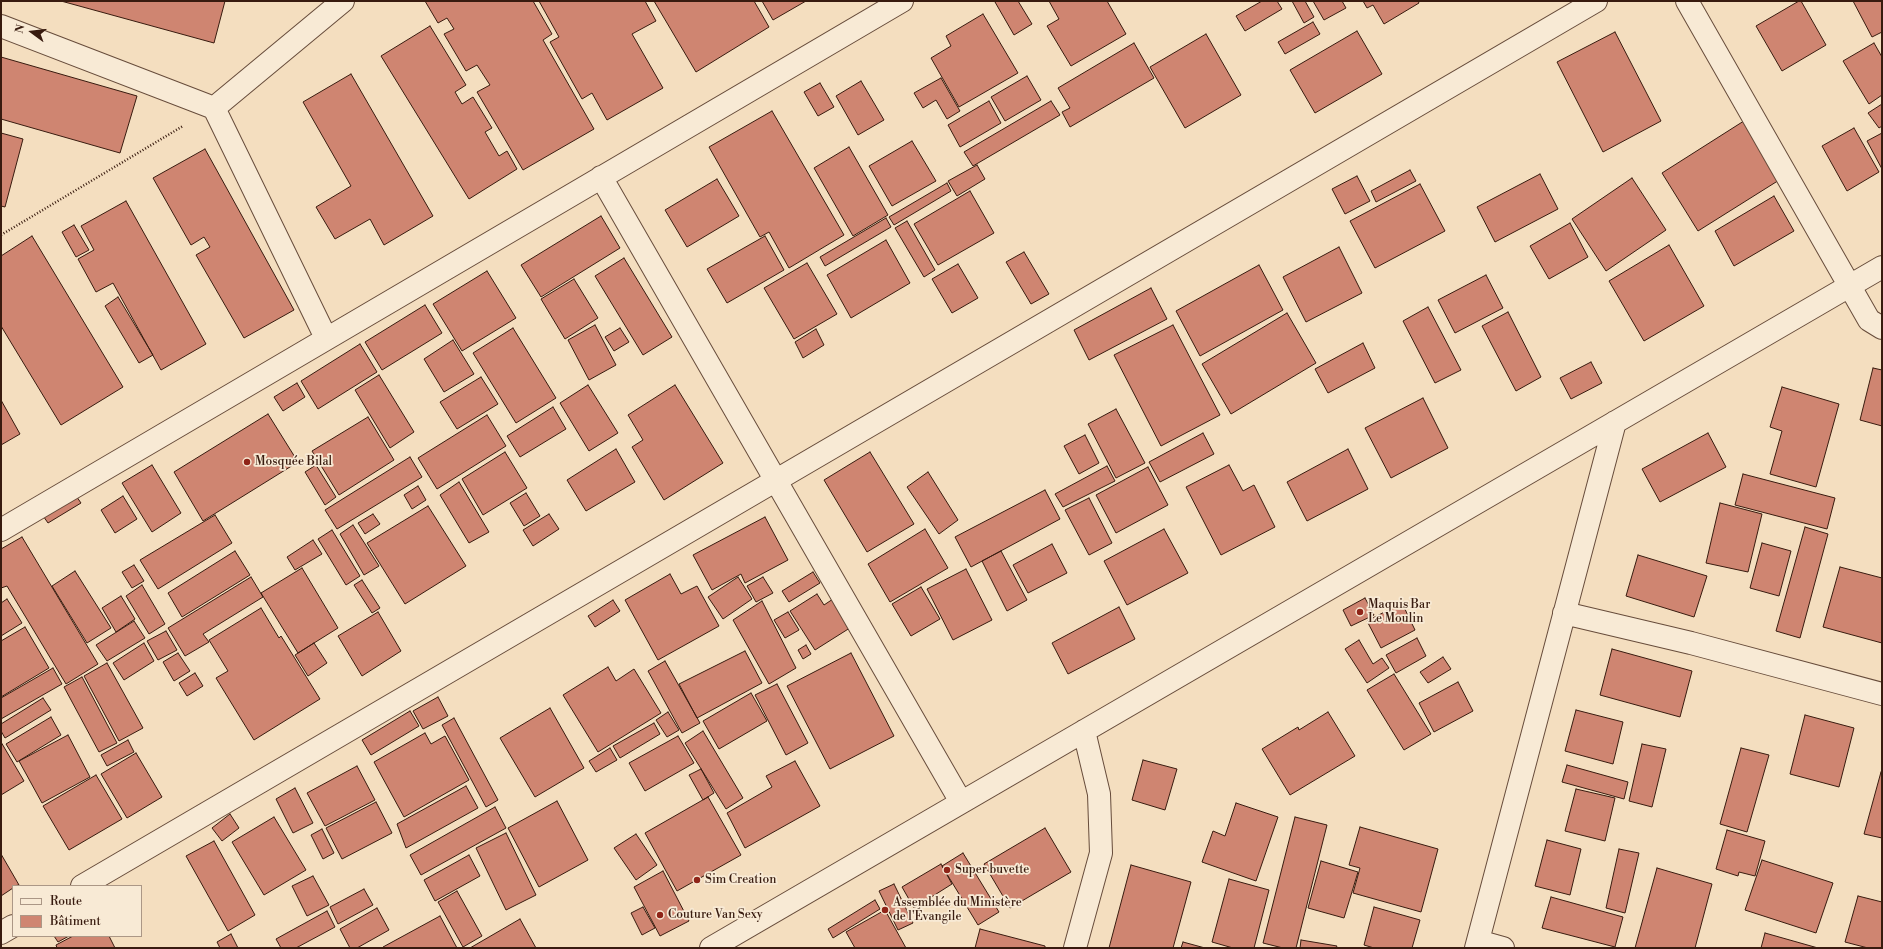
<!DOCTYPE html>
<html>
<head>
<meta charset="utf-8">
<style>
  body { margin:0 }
  #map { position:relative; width:1883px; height:949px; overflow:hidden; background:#f4debf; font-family:"Libre Bodoni",serif }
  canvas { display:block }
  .frame { position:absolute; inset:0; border:2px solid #381b0f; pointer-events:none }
  .legend { position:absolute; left:12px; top:885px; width:130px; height:52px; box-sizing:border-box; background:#f8ead5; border:1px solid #ab9786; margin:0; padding:5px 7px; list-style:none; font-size:12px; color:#381b0f }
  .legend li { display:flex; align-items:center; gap:8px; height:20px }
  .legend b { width:20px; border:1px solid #ab9786 }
  .north { position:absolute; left:12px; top:12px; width:40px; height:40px; -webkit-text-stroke:3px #f8ead5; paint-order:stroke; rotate:285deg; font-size:11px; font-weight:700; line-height:16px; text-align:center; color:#381b0f }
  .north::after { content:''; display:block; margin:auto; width:14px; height:18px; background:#381b0f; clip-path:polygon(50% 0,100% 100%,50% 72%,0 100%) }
</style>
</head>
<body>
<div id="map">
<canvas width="1883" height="949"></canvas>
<div class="frame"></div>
<ul class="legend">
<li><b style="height:5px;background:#f8ead5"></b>Route</li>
<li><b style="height:11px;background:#cf8571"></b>Bâtiment</li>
</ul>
<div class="north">N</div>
</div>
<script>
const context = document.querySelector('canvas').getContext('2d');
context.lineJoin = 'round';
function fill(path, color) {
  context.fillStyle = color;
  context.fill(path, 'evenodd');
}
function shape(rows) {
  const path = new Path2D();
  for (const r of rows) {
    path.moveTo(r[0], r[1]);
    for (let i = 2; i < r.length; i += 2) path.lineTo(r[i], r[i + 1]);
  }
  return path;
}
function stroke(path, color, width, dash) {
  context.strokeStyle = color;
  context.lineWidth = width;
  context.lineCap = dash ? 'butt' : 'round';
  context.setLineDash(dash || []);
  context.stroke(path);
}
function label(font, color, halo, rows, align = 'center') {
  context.font = font + ' "Libre Bodoni",serif';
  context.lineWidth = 3.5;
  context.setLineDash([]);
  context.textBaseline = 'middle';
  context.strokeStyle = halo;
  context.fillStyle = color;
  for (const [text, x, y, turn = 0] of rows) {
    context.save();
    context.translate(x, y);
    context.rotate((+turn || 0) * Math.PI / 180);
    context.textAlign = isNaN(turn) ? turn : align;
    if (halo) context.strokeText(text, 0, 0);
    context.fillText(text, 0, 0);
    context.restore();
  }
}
const building = shape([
  [61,1,225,1,214,43,61,1],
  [425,1,533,1,552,34,543,40,594,129,523,170,477,92,490,85,477,65,466,71,444,34,454,29,447,18,438,23,425,1],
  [539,1,645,1,656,21,632,34,663,88,607,120,592,93,582,99,550,42,559,37,539,1],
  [654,1,754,1,769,27,696,72,654,1],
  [762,1,806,1,773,20,762,1],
  [997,1,1018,1,1032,24,1014,35,995,2,997,1],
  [1049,1,1107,1,1126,34,1071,66,1047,26,1059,19,1049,1],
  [1262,1,1277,1,1282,9,1245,31,1236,16,1262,1],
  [1292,1,1305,1,1314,17,1304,23,1292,1],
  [1313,1,1342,1,1346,8,1324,20,1313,1],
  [1363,1,1418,1,1419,3,1384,24,1373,5,1367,8,1363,1],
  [1799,1,1801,1,1826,45,1782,71,1756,26,1799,1],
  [1853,1,1882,1,1882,32,1872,37,1853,1],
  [983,14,1018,73,959,107,931,58,951,46,946,36,983,14],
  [1313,22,1320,34,1285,54,1278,42,1313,22],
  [430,26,466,85,455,92,462,104,473,97,492,128,485,132,499,156,507,151,517,169,469,199,381,56,430,26],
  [1357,31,1382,74,1315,113,1290,70,1357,31],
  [1615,32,1661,121,1603,152,1557,62,1615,32],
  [1206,34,1241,95,1185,128,1150,67,1206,34],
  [1134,43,1154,78,1070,127,1062,112,1070,108,1058,88,1134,43],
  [1874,43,1882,57,1882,95,1869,104,1843,61,1874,43],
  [1,57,137,96,120,153,1,119,1,57],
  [351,74,433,216,384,245,370,219,335,239,316,207,351,186,303,102,351,74],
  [1027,76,1041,100,1005,121,991,97,1027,76],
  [941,78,960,111,947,119,936,100,923,108,914,93,941,78],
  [861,81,884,120,858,135,836,96,861,81],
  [820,83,834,107,818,116,804,92,820,83],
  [989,101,1001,123,960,147,948,125,989,101],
  [1051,101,1060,115,973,166,964,152,1051,101],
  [1882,104,1882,126,1879,128,1868,113,1882,104],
  [772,111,844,235,789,268,769,232,760,237,709,147,772,111],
  [1747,119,1784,177,1698,231,1662,173,1747,119],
  [1854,128,1879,172,1847,191,1822,146,1854,128],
  [1,133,23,139,5,207,1,206,1,133],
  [1882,133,1882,169,1867,141,1882,133],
  [912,141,936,181,892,206,869,166,912,141],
  [849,147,888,215,853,236,814,168,849,147],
  [205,149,294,310,244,338,196,255,210,247,204,237,191,245,153,178,205,149],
  [977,165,985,179,957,196,948,181,977,165],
  [1410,170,1416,181,1376,202,1371,191,1410,170],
  [1540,174,1558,209,1495,242,1477,207,1540,174],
  [1357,176,1370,201,1345,214,1332,189,1357,176],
  [1632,178,1666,230,1606,271,1572,219,1632,178],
  [717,179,739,216,687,247,665,210,717,179],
  [947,183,951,191,894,225,889,217,947,183],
  [1420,184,1445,231,1375,268,1350,221,1420,184],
  [970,191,994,233,938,265,914,224,970,191],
  [1774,196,1794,231,1734,266,1715,231,1774,196],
  [126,201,206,344,161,370,113,283,96,292,78,259,94,250,81,226,126,201],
  [601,216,620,248,541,297,521,265,601,216],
  [886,218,891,227,825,266,820,257,886,218],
  [907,221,935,270,924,277,895,228,907,221],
  [1570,223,1588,257,1549,279,1530,246,1570,223],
  [74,225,89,250,76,257,62,232,74,225],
  [32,236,123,387,61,425,1,326,1,256,32,236],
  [765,236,784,270,727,303,707,269,765,236],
  [886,240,910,283,851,318,827,275,886,240],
  [1669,245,1704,306,1644,341,1609,281,1669,245],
  [1339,247,1362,293,1306,322,1283,277,1339,247],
  [1024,252,1049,294,1031,304,1006,262,1024,252],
  [624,258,672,337,643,355,595,276,624,258],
  [807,263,837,314,794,339,764,288,807,263],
  [958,264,978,298,952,313,932,279,958,264],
  [1259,265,1283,310,1200,356,1176,311,1259,265],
  [487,271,516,318,462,351,433,304,487,271],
  [1486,275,1503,308,1455,333,1438,300,1486,275],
  [574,279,598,318,565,339,541,299,574,279],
  [1151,288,1167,319,1089,360,1074,330,1151,288],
  [118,297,153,355,139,363,105,306,118,297],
  [425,305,442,333,382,370,365,342,425,305],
  [1428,307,1461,370,1435,383,1403,321,1428,307],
  [1508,312,1541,377,1516,391,1482,326,1508,312],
  [1287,313,1316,363,1231,414,1202,364,1287,313],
  [595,325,616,365,589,380,568,340,595,325],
  [1173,325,1220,415,1161,446,1114,355,1173,325],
  [513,328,556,398,516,423,473,353,513,328],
  [620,328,629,342,614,351,605,337,620,328],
  [816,329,824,345,803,358,795,342,816,329],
  [453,340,474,374,444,392,424,359,453,340],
  [1363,343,1375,368,1328,393,1315,369,1363,343],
  [360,344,377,372,318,409,301,381,360,344],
  [1591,362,1602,383,1571,399,1560,378,1591,362],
  [1873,368,1882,370,1882,426,1860,420,1873,368],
  [379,375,414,432,390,448,355,390,379,375],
  [481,377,498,404,457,429,440,402,481,377],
  [297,383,305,397,283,411,274,397,297,383],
  [588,385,618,433,589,451,560,403,588,385],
  [675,385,723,463,664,500,632,447,643,440,628,415,675,385],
  [1782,387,1839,404,1816,487,1770,474,1782,431,1770,427,1782,387],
  [1423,398,1448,448,1391,478,1365,428,1423,398],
  [1,400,20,434,1,445,1,400],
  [553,407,566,429,520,457,507,436,553,407],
  [1116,409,1145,463,1116,478,1088,424,1116,409],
  [268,414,298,462,203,521,174,472,268,414],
  [487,415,506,446,437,489,418,458,487,415],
  [368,417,394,460,339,495,312,451,368,417],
  [1203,433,1214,454,1160,482,1149,462,1203,433],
  [1708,433,1726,467,1660,502,1642,469,1708,433],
  [1085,435,1099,463,1079,474,1064,446,1085,435],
  [616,449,635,482,586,511,567,480,616,449],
  [1348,449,1368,489,1307,521,1287,482,1348,449],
  [505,452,527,488,483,515,462,479,505,452],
  [870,452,914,524,867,552,824,480,870,452],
  [410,457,422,477,337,529,325,510,410,457],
  [152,465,181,513,152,532,122,483,152,465],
  [316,465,336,497,325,505,305,472,316,465],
  [1229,465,1243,491,1254,485,1275,527,1221,555,1186,487,1229,465],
  [1107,466,1115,481,1063,507,1055,494,1107,466],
  [1148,467,1168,505,1116,533,1096,495,1148,467],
  [928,472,958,520,939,534,907,487,928,472],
  [1743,474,1835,498,1827,529,1735,505,1743,474],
  [459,482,489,532,469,543,440,495,459,482],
  [418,486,426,500,412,509,404,495,418,486],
  [72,490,81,503,48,523,39,510,72,490],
  [1045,490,1060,519,971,567,955,537,1045,490],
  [526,493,540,516,524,526,510,503,526,493],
  [123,496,137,519,115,533,101,510,123,496],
  [1089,498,1112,543,1089,555,1065,510,1089,498],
  [1720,503,1762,514,1748,572,1706,563,1720,503],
  [428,506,466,566,405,604,367,543,428,506],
  [373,514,380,524,365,534,358,523,373,514],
  [549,514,559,529,533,546,523,530,549,514],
  [215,515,232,543,158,589,140,560,215,515],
  [765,517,788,560,745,583,741,574,712,590,693,555,765,517],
  [353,525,379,566,364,575,340,534,353,525],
  [1805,527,1828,534,1800,638,1776,631,1805,527],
  [925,529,948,568,890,602,868,564,925,529],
  [1164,529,1188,573,1127,605,1104,561,1164,529],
  [332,530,360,576,346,585,318,539,332,530],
  [22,537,98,664,66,684,7,586,1,588,1,549,22,537],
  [313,540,322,554,295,570,287,557,313,540],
  [1762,543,1791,551,1779,596,1750,588,1762,543],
  [1052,544,1067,573,1028,593,1013,565,1052,544],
  [235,551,250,575,182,617,168,593,235,551],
  [1001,551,1027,600,1007,611,982,561,1001,551],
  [1638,555,1707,576,1694,617,1626,596,1638,555],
  [134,565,144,581,132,588,122,572,134,565],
  [1840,567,1882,578,1882,643,1823,627,1840,567],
  [302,568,338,628,298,653,261,593,302,568],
  [966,569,992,620,953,640,927,589,966,569],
  [75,571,111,628,87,643,52,586,75,571],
  [813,572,820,583,789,602,782,591,813,572],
  [670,574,681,594,697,586,719,626,658,660,625,600,670,574],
  [251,577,263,597,203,634,209,642,185,656,168,628,251,577],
  [738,577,752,599,723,619,708,597,738,577],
  [763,577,773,593,756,602,747,586,763,577],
  [362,580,380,608,372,613,354,585,362,580],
  [142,585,165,624,149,634,126,596,142,585],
  [921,587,940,619,911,636,892,604,921,587],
  [817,594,824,605,836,597,853,626,815,650,790,611,817,594],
  [121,596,135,619,116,632,102,608,121,596],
  [1365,598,1374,615,1351,626,1343,610,1365,598],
  [7,599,22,623,1,636,1,603,7,599],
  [613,600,620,611,595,627,588,616,613,600],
  [762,601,796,668,769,684,733,620,762,601],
  [1402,603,1415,630,1381,648,1367,621,1402,603],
  [1119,607,1135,639,1068,674,1052,643,1119,607],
  [261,608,279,638,281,636,320,699,254,740,216,678,228,671,209,640,261,608],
  [378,612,401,651,362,676,338,636,378,612],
  [788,612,799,630,785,638,774,620,788,612],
  [134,621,145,638,107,661,96,645,134,621],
  [25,627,49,668,1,697,1,641,25,627],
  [166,631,177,650,158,660,147,641,166,631],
  [1417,638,1426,656,1396,673,1386,655,1417,638],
  [1359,640,1373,664,1382,658,1389,668,1367,683,1345,649,1359,640],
  [144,643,154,661,124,680,113,663,144,643],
  [314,643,327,663,308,676,295,655,314,643],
  [806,645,811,654,803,659,798,650,806,645],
  [1612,649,1692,671,1680,717,1600,695,1612,649],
  [745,651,762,683,697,718,679,684,745,651],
  [178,653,190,671,174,681,163,662,178,653],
  [851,653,894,736,830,769,787,686,851,653],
  [1443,657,1451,669,1428,683,1420,672,1443,657],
  [665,661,700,723,682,733,648,671,665,661],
  [107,663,143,728,119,741,84,676,107,663],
  [608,667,616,681,634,669,661,713,598,752,563,695,608,667],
  [53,668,62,684,1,719,1,698,53,668],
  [195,673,203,686,187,696,179,683,195,673],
  [1394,674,1431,734,1404,750,1367,690,1394,674],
  [82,677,117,743,99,752,64,687,82,677],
  [1458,682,1473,711,1434,732,1419,703,1458,682],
  [777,684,808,743,786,755,755,695,777,684],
  [751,693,767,721,719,749,703,721,751,693],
  [438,697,448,716,423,729,413,711,438,697],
  [43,698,51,710,5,738,1,731,1,724,43,698],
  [550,708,584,768,535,797,500,738,550,708],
  [1576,710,1623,722,1613,764,1565,751,1576,710],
  [410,711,419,726,371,755,362,740,410,711],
  [668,712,679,730,667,737,656,720,668,712],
  [1328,712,1355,756,1290,795,1262,749,1298,727,1299,730,1328,712],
  [1805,715,1854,728,1839,787,1790,774,1805,715],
  [51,717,61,735,17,762,6,744,51,717],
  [454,718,498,800,486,807,442,725,454,718],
  [654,723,660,734,620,758,613,746,654,723],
  [703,731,743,798,726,809,685,743,703,731],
  [425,733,431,744,445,736,469,780,404,817,374,762,425,733],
  [68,735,90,777,42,803,19,761,68,735],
  [678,736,694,763,645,791,629,763,678,736],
  [128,740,134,752,107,766,101,755,128,740],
  [1,742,24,781,1,795,1,742],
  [1642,744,1666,749,1652,807,1629,801,1642,744],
  [610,748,617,760,596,772,589,761,610,748],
  [1741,748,1769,755,1747,832,1720,824,1741,748],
  [136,753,162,797,127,818,101,774,136,753],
  [1143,760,1177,769,1165,810,1132,800,1143,760],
  [795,761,820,806,745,848,727,813,772,787,766,776,795,761],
  [1567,765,1628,782,1624,799,1562,782,1567,765],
  [357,766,375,800,325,826,307,793,357,766],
  [701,769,714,793,703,800,689,775,701,769],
  [1881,772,1882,772,1882,838,1864,834,1881,772],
  [96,775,122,819,69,850,43,806,96,775],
  [466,786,478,808,406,848,397,824,466,786],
  [295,788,313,823,293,833,276,799,295,788],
  [1576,789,1615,798,1605,841,1565,831,1576,789],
  [708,797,741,855,677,891,645,833,708,797],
  [557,801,588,860,539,887,508,828,557,801],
  [376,802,392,833,342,859,326,828,376,802],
  [1236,803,1278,817,1256,881,1202,862,1213,831,1225,836,1236,803],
  [495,807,506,828,421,875,410,855,495,807],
  [230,814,239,828,222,841,212,828,230,814],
  [274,817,306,870,264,895,232,842,274,817],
  [1295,817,1327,825,1296,948,1283,948,1263,943,1295,817],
  [1360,827,1438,849,1421,912,1353,893,1360,868,1349,865,1360,827],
  [1045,828,1071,872,1010,908,984,864,1045,828],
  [322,829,334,853,323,859,311,835,322,829],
  [1727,830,1765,841,1755,876,1739,872,1738,876,1716,869,1727,830],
  [506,833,536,895,506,910,476,848,506,833],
  [636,834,657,865,636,880,614,848,636,834],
  [1547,840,1581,849,1570,895,1535,886,1547,840],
  [214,841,255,915,228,931,186,856,214,841],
  [1619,849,1639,853,1625,913,1606,908,1619,849],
  [963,853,999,912,978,925,942,866,963,853],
  [1,854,19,885,13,886,13,888,1,896,1,854],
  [469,855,480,876,435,901,424,880,469,855],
  [1762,860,1833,883,1816,933,1745,910,1762,860],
  [1321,861,1358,872,1344,918,1308,908,1321,861],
  [941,864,952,884,914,908,902,887,941,864],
  [1131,865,1191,882,1173,948,1109,948,1131,865],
  [1657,868,1712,884,1695,948,1635,948,1657,868],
  [663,871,689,921,660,936,634,887,663,871],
  [313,876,329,905,307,916,292,886,313,876],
  [1229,879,1269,890,1254,948,1233,948,1212,942,1229,879],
  [894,884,913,923,898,930,879,891,894,884],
  [364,889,373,905,338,924,330,907,364,889],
  [457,891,482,936,463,947,438,902,457,891],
  [1858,896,1882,902,1882,948,1868,948,1845,942,1858,896],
  [1551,897,1623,917,1615,947,1542,928,1551,897],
  [875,900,880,909,833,938,828,929,875,900],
  [643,907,655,928,642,935,631,913,643,907],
  [1374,907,1420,920,1412,948,1374,948,1364,945,1374,907],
  [377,908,389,930,357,948,350,948,340,929,377,908],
  [885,910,906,948,855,948,846,932,885,910],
  [327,911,335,927,296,948,281,948,276,939,327,911],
  [440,916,457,948,384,948,383,947,440,916],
  [520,919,536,948,470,948,520,919],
  [980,929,1045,946,1045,948,975,948,980,929],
  [1765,933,1818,948,1761,948,1765,933],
  [231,934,238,948,220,948,217,942,231,934],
  [54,936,69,936,58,942,54,936],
  [73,936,109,936,115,948,57,948,56,945,73,936],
  [1301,940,1337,946,1336,948,1300,948,1301,940],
  [1183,942,1205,948,1181,948,1183,942]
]);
const path = shape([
  [1,235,183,126]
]);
const street = shape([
  [1687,1,1869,320,1882,328],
  [1,26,214,108,326,338],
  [214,108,343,1],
  [601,177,961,802],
  [1,530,902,1],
  [1564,613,1691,643,1882,694],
  [82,886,1596,1],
  [1,933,13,926],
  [1478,941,1503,948],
  [711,948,1882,267],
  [1075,948,1101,853,1099,794,1084,731],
  [1476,948,1615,422]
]);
const markers = [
  [247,462,4,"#8f2418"],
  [1360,612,4,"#8f2418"],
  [947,870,4,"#8f2418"],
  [697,880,4,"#8f2418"],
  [885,910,4,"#8f2418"],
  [660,915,4,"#8f2418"]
];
const poiNames = [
  ["Mosquée Bilal",255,462],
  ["Maquis Bar",1368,605],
  ["Le Moulin",1368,619],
  ["Super buvette",955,870],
  ["Sim Creation",705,880],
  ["Assemblée du Ministère",893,903],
  ["de l'Évangile",893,917],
  ["Couture Van Sexy",668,915]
];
fill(building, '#cf8571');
stroke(building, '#381b0f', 1);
stroke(street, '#674c3b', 24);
stroke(path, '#381b0f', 2.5, [1, 2]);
stroke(street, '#f8ead5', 22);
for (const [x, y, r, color] of markers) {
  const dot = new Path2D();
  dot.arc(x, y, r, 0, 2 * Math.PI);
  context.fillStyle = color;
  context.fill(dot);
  stroke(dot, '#f8ead5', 1.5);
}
label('12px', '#381b0f', '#f8ead5', poiNames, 'left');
</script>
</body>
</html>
